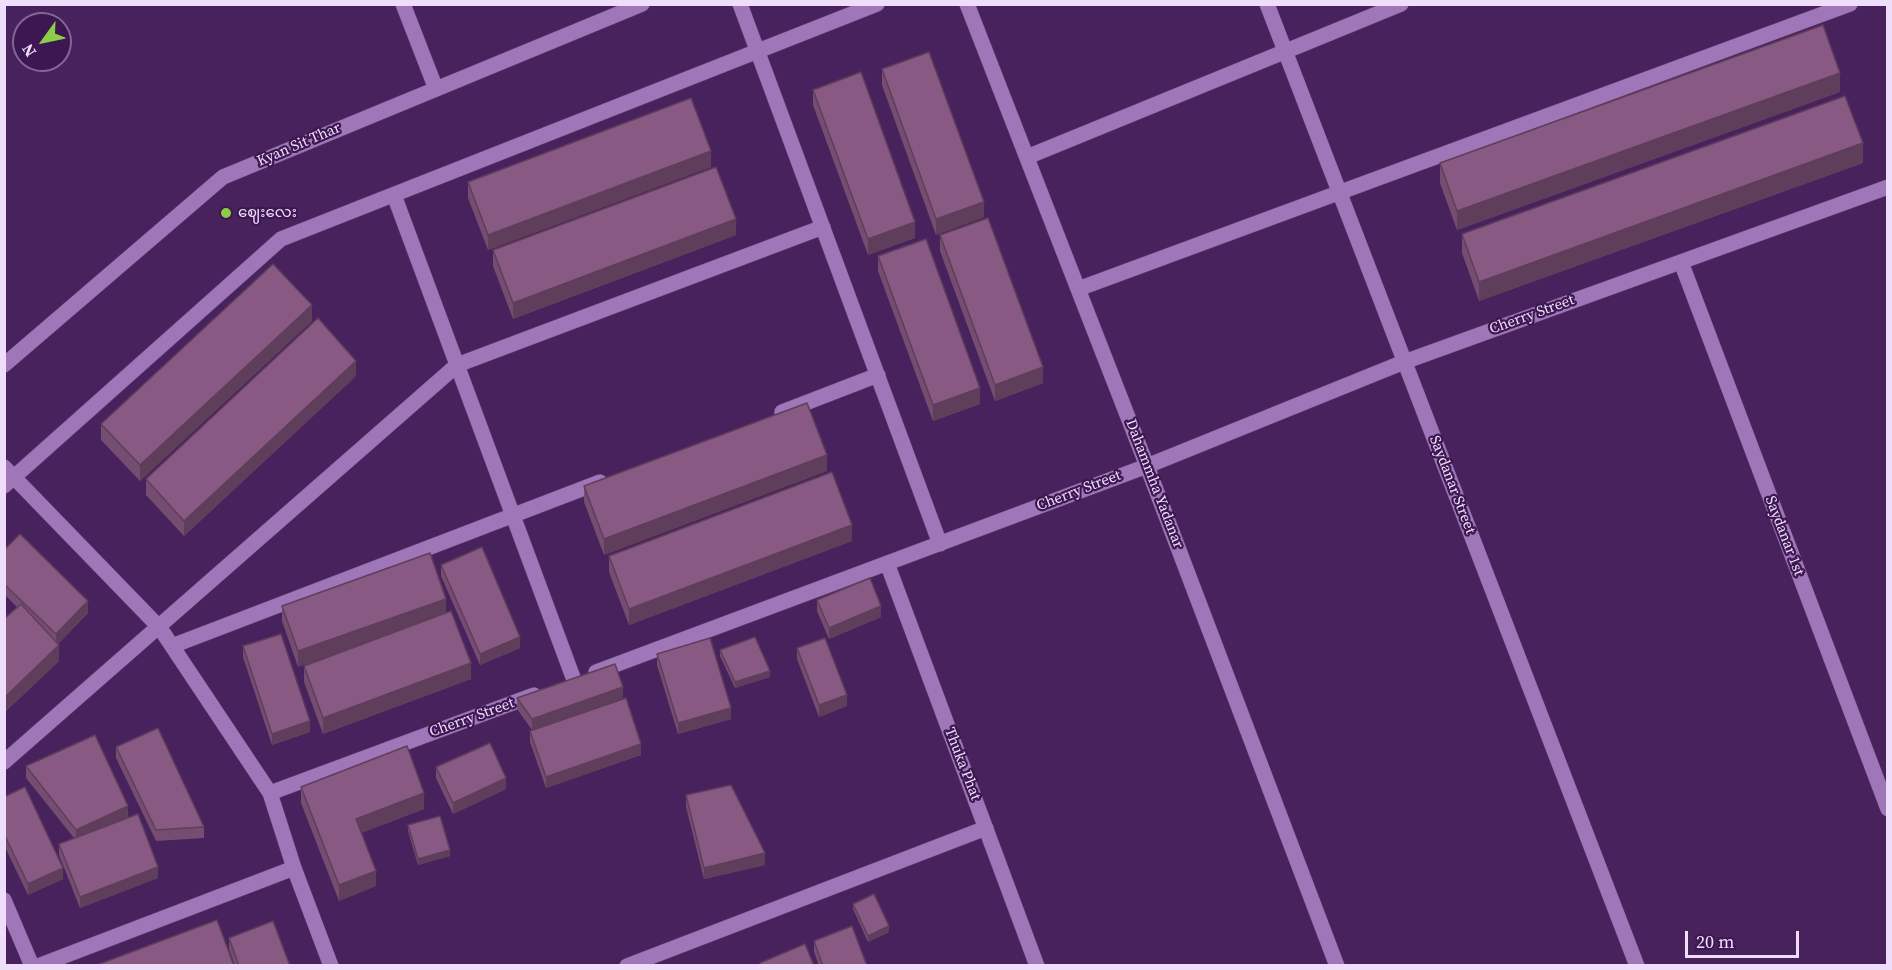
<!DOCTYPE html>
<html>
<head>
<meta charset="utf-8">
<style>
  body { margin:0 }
  #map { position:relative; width:1892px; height:970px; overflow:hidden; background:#48225d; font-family:"Source Serif 4",serif }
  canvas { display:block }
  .frame { position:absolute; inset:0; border:6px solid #efdefb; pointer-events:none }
  .north { position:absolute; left:12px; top:12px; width:60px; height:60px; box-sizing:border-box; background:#3d1752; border:2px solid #846796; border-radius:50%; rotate:237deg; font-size:16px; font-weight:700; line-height:24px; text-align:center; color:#efdefb }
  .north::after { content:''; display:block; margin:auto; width:21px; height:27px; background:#8cce45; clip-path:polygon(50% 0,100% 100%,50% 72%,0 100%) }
  .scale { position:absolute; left:1685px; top:931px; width:114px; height:27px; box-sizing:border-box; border:3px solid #efdefb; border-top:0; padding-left:8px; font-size:18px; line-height:21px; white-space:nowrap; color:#efdefb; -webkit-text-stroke:4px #3d1752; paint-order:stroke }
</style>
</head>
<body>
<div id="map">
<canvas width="1892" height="970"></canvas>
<div class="frame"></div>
<div class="north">N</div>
<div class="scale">20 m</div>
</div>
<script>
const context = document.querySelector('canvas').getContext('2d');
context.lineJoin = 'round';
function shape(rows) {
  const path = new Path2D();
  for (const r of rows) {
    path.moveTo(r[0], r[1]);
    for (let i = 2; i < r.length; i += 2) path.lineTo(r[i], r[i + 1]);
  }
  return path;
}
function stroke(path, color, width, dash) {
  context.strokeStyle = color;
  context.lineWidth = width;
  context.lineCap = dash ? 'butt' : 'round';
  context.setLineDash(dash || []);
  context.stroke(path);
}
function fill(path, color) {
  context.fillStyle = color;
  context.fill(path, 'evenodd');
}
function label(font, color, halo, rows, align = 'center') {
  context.font = font + ' "Source Serif 4","Noto Sans Myanmar",serif';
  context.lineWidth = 4.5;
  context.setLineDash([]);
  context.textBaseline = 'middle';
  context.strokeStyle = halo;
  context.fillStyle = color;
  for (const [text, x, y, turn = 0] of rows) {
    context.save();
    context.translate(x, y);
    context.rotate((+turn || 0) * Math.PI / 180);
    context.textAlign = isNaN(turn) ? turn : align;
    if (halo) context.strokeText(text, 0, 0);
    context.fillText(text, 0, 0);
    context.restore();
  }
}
const minor = shape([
  [403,4,436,89],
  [740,4,940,544],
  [967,4,1147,466,1337,966],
  [1267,4,1637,966],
  [1027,157,1401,4],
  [394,195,574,680],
  [1681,262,1888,809],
  [1078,289,1850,4],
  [782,412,878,375],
  [4,467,160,628,270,793,294,868,331,966],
  [4,486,281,239,877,4],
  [887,563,1037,966],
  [172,646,600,482],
  [596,672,1147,466,1404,362,1888,187],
  [4,762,457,365,823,227],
  [270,793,534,695],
  [4,900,32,966],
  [38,966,294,868],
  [627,966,986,828]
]);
const secondary = shape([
  [4,365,223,177,642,4]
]);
const wall = shape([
  [882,69,984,217,936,235,882,85],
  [813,90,915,238,868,255,813,105],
  [1840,92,1457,230,1440,183,1440,163],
  [1863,163,1479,301,1462,253,1462,234],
  [711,167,488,250,468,198,468,182],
  [736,235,513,319,493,266,493,250],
  [940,235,1043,383,995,401,940,251],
  [878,256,980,404,933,421,878,271],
  [312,321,140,481,101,440,101,424],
  [356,376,184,536,146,495,146,479],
  [827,471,604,555,584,502,584,486],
  [852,541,629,625,609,572,609,556],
  [4,550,88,613,58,644,59,661,4,713,4,619,17,607,5,595,4,609],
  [441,565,520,648,480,665,441,576],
  [817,600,881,617,829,639,817,611],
  [282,606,446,613,471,679,323,734,304,682,304,666,374,640,298,667,282,621],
  [243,646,310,732,272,745,243,657],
  [797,648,847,706,819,717,797,659],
  [720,650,770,677,735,688,720,656],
  [657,654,731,719,678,734,657,665],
  [517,698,623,698,532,730,517,709],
  [530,731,641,755,546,788,530,742],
  [116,747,204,827,204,838,156,841,116,758],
  [26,766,128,817,158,878,80,908,59,855,59,844,74,838,26,778],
  [436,767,506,789,453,814,436,778],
  [301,787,424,809,361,833,376,886,339,901,301,803],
  [686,795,765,865,704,879,686,807],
  [4,797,63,879,28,895,4,845],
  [408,825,450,856,418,865,408,831],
  [853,904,889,932,868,942,853,909],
  [229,938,290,966,235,966,229,949],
  [814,941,867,966,819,966,814,952]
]);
const shadedWall = shape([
  [1840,73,1840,92,1457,230,1457,211],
  [1863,143,1863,163,1479,301,1479,282],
  [711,151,711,167,488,250,488,235],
  [984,202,984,217,936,235,936,219],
  [736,219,736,235,513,319,513,303],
  [915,222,915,238,868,255,868,239],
  [312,305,312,321,140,481,140,465],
  [356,361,356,376,184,536,184,521],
  [1043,367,1043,383,995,401,995,385],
  [980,388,980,404,933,421,933,405],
  [827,455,827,471,604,555,604,539],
  [852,525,852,541,629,625,629,609],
  [4,593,5,593,4,609],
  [446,599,446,614,298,667,298,651],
  [88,601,88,613,56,646,56,634],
  [881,606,881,617,829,639,829,628],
  [520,637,520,648,480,665,480,654],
  [59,645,59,661,4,713,4,698],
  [471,663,471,679,323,734,323,718],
  [770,671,770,677,735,688,735,682],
  [623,687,623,698,532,730,532,719],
  [847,695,847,706,819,717,819,705],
  [731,708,731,719,678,734,678,723],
  [310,721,310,732,272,745,272,734],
  [641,744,641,755,546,788,546,777],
  [506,778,506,789,453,814,453,803],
  [424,793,424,809,356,835,356,819],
  [128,806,128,817,76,841,76,830],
  [450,850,450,856,418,865,418,859],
  [765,853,765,865,704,879,704,868],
  [158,867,158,878,80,908,80,897],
  [63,868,63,879,28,895,28,884],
  [376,871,376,886,339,901,339,885],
  [889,926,889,932,868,942,868,936]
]);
const building = shape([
  [1823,25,1840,73,1457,211,1440,163,1823,25],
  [929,52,984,202,936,219,882,69,929,52],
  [861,72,915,222,868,239,813,90,861,72],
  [1845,96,1863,143,1479,282,1462,234,1845,96],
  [691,98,711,151,488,235,468,182,691,98],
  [716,167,736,219,513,303,493,250,716,167],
  [988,218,1043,367,995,385,940,235,988,218],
  [926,239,980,388,933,405,878,256,926,239],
  [273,264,312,305,140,465,101,424,273,264],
  [318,318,356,361,184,521,146,479,318,318],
  [807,403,827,455,604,539,584,486,807,403],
  [832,472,852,525,629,609,609,556,832,472],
  [20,534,88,601,56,634,4,584,4,550,20,534],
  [482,547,520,637,480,654,441,565,482,547],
  [430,553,446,599,298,651,282,606,430,553],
  [870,578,881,606,829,628,817,600,870,578],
  [21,604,59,645,4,698,4,619,21,604],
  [451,611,471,663,323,718,304,666,451,611],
  [281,634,310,721,272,734,243,646,281,634],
  [755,637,770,671,735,682,720,650,755,637],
  [710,638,731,708,678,723,657,654,710,638],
  [825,638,847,695,819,705,797,648,825,638],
  [615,664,623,687,532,719,517,698,615,664],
  [626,698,641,744,546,777,530,731,626,698],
  [158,728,204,827,156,830,116,747,158,728],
  [95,735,128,806,76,830,26,766,95,735],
  [490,743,506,778,453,803,436,767,490,743],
  [407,746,424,793,356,819,376,871,339,885,301,787,407,746],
  [731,785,765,853,704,868,686,795,731,785],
  [25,787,63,868,28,884,4,834,4,797,25,787],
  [138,814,158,867,80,897,59,844,138,814],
  [440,816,450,850,418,859,408,825,440,816],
  [874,894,889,926,868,936,853,904,874,894],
  [217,920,234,966,94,966,217,920],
  [273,921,290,966,239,966,229,938,273,921],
  [852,926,867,966,823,966,814,941,852,926],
  [805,944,814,966,761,966,760,963,805,944]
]);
const markers = [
  [226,213,6,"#8cce45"]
];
const streetNames = [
  ["Kyan Sit Thar",299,145,-23],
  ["Cherry Street",1532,315,-20],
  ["Dahammha Yadanar",1154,484,69],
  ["Saydanar Street",1452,485,69],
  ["Cherry Street",1079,491,-21],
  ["Saydanar 1st",1784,536,69],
  ["Cherry Street",472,718,-20],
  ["Thuka Phat",962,764,69]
];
const poiNames = [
  ["ဈေးလေး",238,213]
];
stroke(minor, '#644275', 16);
stroke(secondary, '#644275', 16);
stroke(minor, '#9f77b9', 15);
stroke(secondary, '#9f77b9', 15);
fill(wall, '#754d70');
fill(shadedWall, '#5f3e5b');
fill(building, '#885982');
stroke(building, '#5f3e5b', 1.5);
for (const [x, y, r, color] of markers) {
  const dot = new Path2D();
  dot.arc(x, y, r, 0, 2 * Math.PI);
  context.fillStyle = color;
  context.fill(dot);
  stroke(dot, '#3d1752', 2);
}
label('15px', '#efdefb', '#3d1752', streetNames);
label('15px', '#efdefb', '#3d1752', poiNames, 'left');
</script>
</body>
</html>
